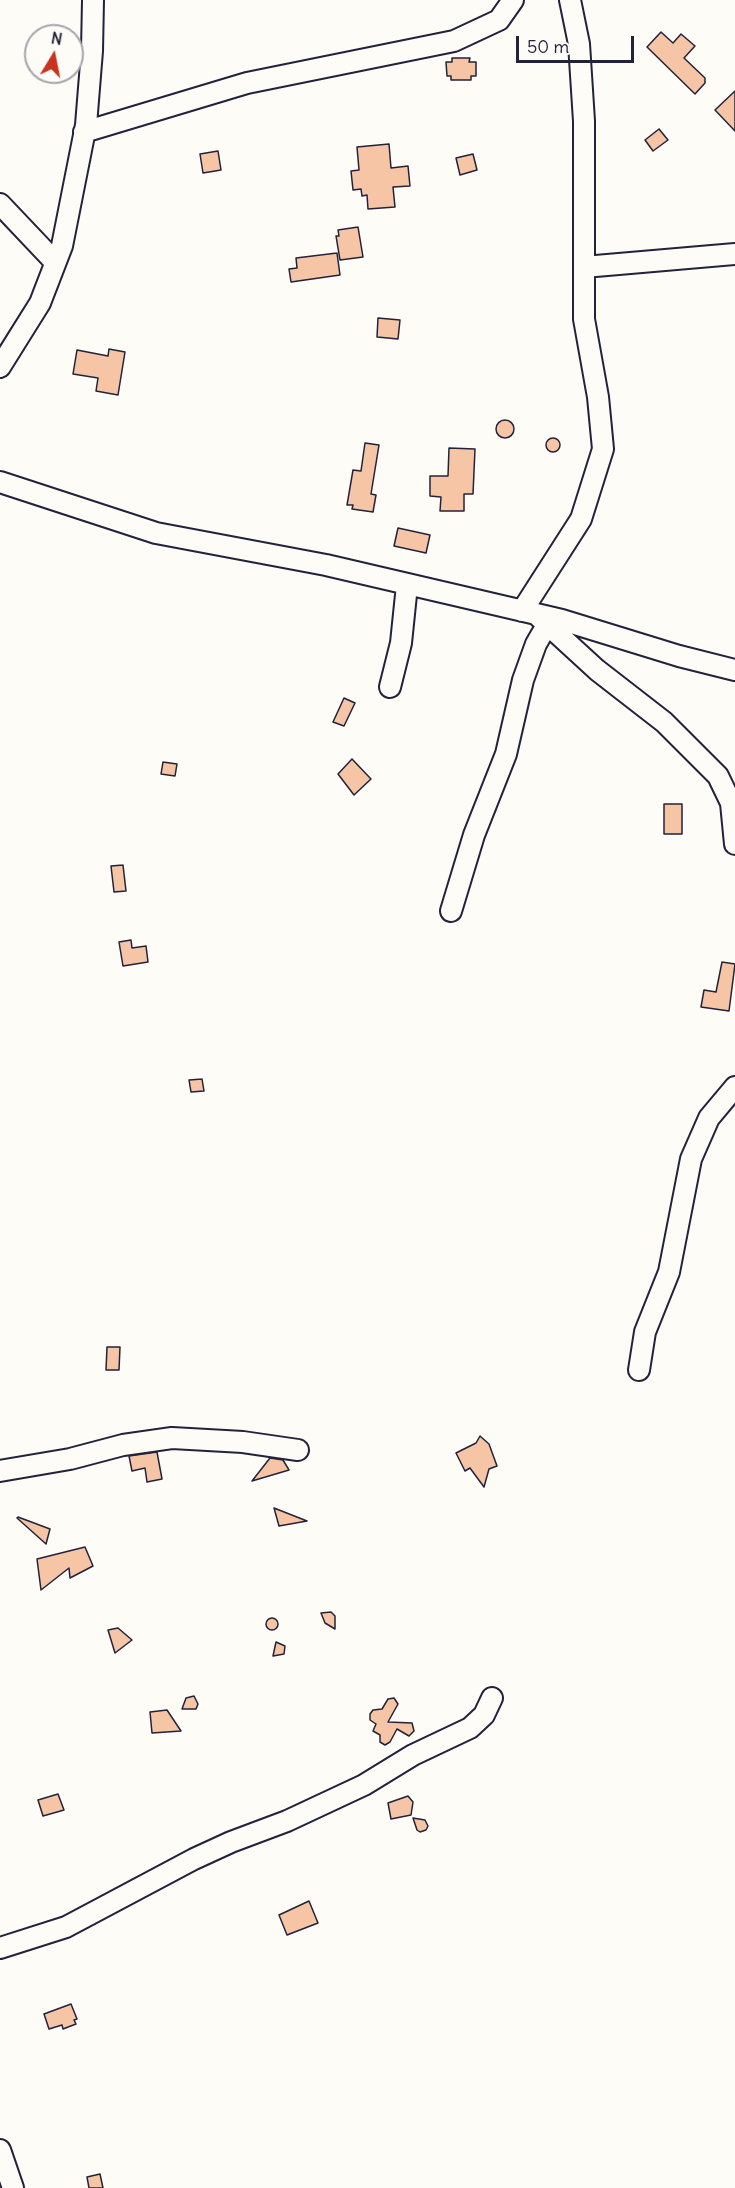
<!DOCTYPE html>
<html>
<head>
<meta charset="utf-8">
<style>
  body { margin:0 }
  #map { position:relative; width:735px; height:2188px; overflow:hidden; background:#fdfcf7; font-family:Delius,sans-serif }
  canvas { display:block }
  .north { position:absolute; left:24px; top:24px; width:60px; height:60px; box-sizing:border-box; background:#fdfcf7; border:2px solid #a5a5ac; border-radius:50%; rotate:10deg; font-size:16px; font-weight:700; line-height:24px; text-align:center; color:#22223b }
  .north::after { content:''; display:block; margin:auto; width:21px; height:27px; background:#c8321e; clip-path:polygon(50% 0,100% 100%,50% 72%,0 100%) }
  .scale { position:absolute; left:516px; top:36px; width:118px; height:27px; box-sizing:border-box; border:3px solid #22223b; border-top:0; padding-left:8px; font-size:18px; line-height:21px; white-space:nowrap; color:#22223b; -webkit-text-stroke:4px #fdfcf7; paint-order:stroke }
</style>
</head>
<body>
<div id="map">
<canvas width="735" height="2188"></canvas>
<div class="north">N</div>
<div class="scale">50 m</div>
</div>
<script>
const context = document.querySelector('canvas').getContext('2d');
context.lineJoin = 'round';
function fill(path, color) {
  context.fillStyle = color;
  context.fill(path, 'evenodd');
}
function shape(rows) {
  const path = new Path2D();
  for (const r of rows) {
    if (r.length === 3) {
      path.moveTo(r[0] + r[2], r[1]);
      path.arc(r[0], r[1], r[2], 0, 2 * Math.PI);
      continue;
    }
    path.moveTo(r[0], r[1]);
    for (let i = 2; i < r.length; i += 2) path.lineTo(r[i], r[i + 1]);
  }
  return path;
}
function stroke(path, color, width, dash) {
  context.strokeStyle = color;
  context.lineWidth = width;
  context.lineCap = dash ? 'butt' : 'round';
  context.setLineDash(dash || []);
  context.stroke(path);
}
const building = shape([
  [661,32,673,43,681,34,695,46,684,58,705,78,705,83,695,94,647,47,661,32],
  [452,58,470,58,469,62,476,62,476,76,471,76,471,80,451,80,451,76,447,76,446,62,452,62,452,58],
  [735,91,735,131,715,110,735,91],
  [659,129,668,140,653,151,645,140,659,129],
  [389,144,391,168,408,166,410,186,393,187,395,207,368,209,367,195,362,196,361,189,353,190,351,171,359,170,357,147,389,144],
  [218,151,221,170,203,173,200,154,218,151],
  [473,154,477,170,460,175,456,158,473,154],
  [358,227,363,257,340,260,336,236,339,236,338,230,358,227],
  [337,253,340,275,291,282,289,269,297,268,296,258,337,253],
  [378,318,400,320,398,339,377,337,378,318],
  [109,349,125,352,118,395,96,391,98,378,73,374,77,350,108,356,109,349],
  [505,429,9],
  [553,445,7],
  [365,443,379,445,371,494,376,495,373,512,352,509,353,505,347,505,353,470,361,471,365,443],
  [449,448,475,449,473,494,464,494,464,511,440,511,441,497,430,496,430,476,448,476,449,448],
  [398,528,430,535,426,553,394,546,398,528],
  [344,698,355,703,344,726,333,722,344,698],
  [352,759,371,779,354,795,338,774,352,759],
  [163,762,177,764,175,776,161,774,163,762],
  [664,804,682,804,682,834,664,834,664,804],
  [123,865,126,891,114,892,111,866,123,865],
  [131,940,132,948,146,946,148,962,123,966,119,942,131,940],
  [722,962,735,964,729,1011,701,1007,704,990,716,992,722,962],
  [202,1079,204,1091,191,1092,189,1080,202,1079],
  [107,1347,120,1347,119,1370,106,1370,107,1347],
  [480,1436,489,1444,497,1466,489,1469,484,1487,470,1468,465,1471,456,1453,476,1443,480,1436],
  [157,1452,162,1479,147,1482,145,1468,132,1471,129,1456,157,1452],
  [270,1458,283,1460,289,1470,252,1481,270,1458],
  [274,1508,307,1521,279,1526,274,1508],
  [18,1517,50,1529,46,1544,17,1518,18,1517],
  [85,1547,93,1566,70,1578,69,1568,41,1590,37,1559,85,1547],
  [331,1612,335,1616,335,1629,325,1623,321,1613,331,1612],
  [272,1624,6],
  [118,1628,132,1640,115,1653,108,1630,118,1628],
  [276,1642,285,1646,284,1654,273,1656,276,1642],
  [194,1696,198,1704,196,1709,182,1709,186,1698,194,1696],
  [394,1698,398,1704,388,1722,412,1723,414,1731,409,1736,397,1729,390,1742,385,1745,380,1742,380,1735,373,1731,376,1724,370,1720,370,1714,373,1710,382,1709,388,1699,394,1698],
  [167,1710,181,1731,152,1733,150,1712,167,1710],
  [58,1794,64,1810,43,1816,38,1800,58,1794],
  [408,1796,413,1802,411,1815,391,1819,388,1803,408,1796],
  [413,1818,425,1820,428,1826,426,1830,420,1832,417,1830,413,1818],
  [309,1901,318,1923,287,1935,279,1915,309,1901],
  [71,2004,77,2019,74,2020,76,2024,63,2029,62,2025,49,2029,44,2014,71,2004],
  [100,2174,103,2188,89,2188,87,2177,100,2174]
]);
const minor = shape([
  [84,132,247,83,454,41,499,20,513,0],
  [0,204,55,262],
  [584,267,735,254],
  [0,367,40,303,62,246,86,125,92,51,93,0],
  [0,482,156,533,326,565,562,620,679,656,735,670],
  [522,611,581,519,603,449,598,397,584,319,584,121,579,44,570,0],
  [537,615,597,670,664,722,718,776,731,803,735,844],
  [390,687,401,643,407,585],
  [451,911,474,835,506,754,523,680,536,644,547,625],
  [639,1370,645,1332,669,1272,691,1159,709,1118,735,1087],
  [0,1471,70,1459,123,1445,172,1438,243,1442,298,1450],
  [0,1948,66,1927,194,1859,231,1842,287,1821,364,1785,413,1755,470,1728,484,1715,492,1698],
  [0,2150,13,2188]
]);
fill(building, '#f5c5a5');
stroke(building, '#22223b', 1.5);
stroke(minor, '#22223b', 24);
stroke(minor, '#fdfcf7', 20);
</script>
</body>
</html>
